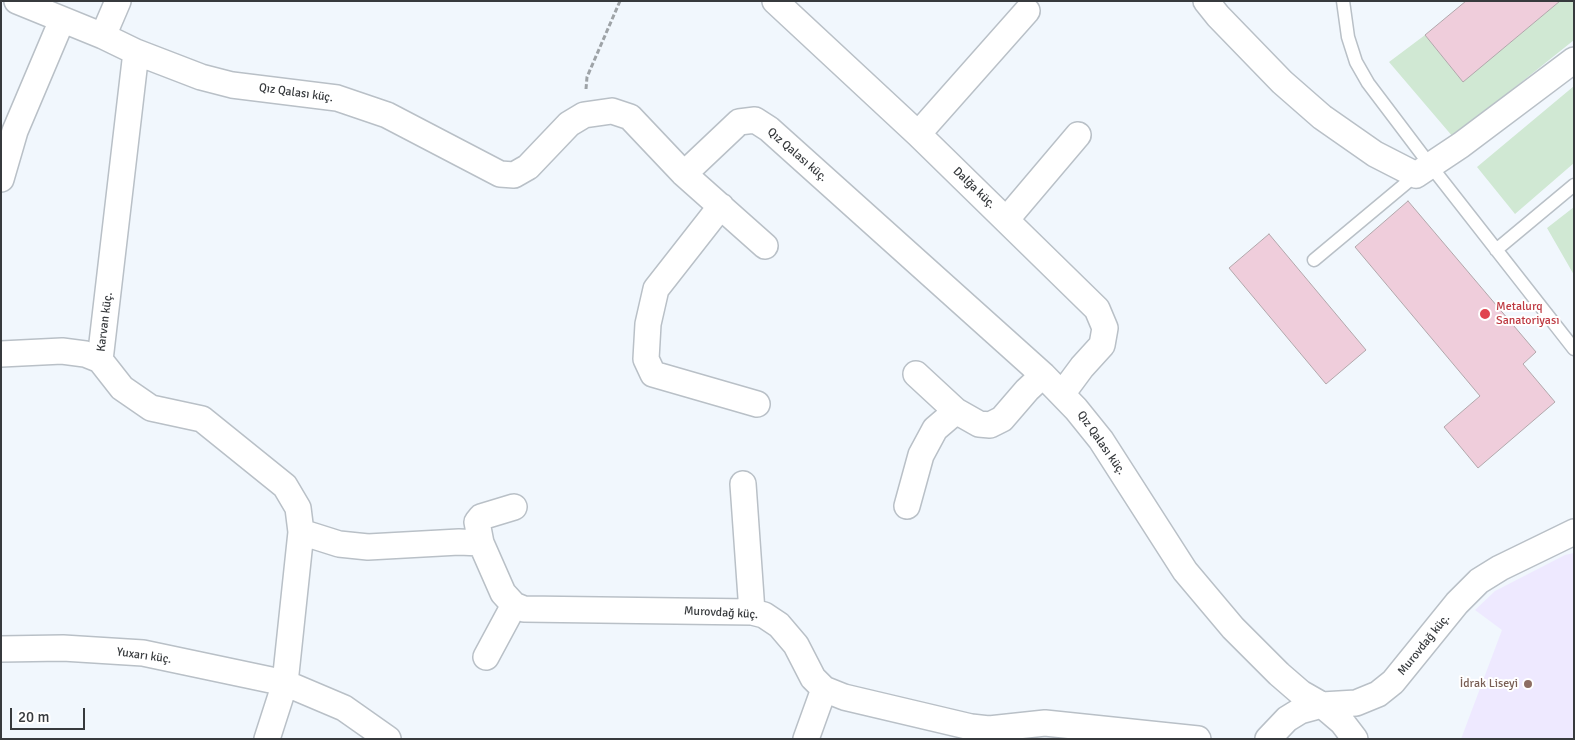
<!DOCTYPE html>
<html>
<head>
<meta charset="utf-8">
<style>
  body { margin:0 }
  #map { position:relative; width:1575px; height:740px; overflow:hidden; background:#f1f7fd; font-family:Signika,sans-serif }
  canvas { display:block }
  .frame { position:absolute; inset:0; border:2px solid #373a3d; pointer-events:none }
  .scale { position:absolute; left:10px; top:708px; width:75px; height:22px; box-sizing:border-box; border:2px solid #373a3d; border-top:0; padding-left:6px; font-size:15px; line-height:18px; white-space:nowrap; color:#373a3d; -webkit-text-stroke:4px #fff; paint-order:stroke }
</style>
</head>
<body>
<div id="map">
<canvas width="1575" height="740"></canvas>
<div class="frame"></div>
<div class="scale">20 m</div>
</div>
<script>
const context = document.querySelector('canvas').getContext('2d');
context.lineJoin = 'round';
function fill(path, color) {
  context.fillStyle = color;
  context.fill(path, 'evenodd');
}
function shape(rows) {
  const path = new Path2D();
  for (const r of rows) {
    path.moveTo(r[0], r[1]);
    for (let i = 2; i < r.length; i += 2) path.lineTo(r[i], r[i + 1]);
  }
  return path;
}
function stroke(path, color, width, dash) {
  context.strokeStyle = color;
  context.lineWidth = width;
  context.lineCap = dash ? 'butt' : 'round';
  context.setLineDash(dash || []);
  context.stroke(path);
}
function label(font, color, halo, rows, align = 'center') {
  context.font = font + ' Signika,sans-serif';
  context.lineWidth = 4;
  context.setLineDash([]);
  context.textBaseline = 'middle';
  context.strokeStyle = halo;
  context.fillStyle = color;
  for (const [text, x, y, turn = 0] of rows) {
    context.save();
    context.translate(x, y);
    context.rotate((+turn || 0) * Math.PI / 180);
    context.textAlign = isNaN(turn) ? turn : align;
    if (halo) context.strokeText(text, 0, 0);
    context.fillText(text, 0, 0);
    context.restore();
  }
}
const education = shape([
  [1574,553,1574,739,1461,739,1502,630,1475,610,1495,591,1565,555]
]);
const green = shape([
  [1560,1,1574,1,1574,40,1453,137,1389,62,1425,35,1463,81],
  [1574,86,1574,163,1515,214,1477,167],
  [1574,207,1574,275,1547,228]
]);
const building = shape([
  [1466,1,1560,1,1463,82,1425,35,1466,1],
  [1408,201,1536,352,1523,364,1555,402,1478,468,1444,427,1480,396,1355,247,1408,201],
  [1269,234,1366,350,1326,384,1229,268,1269,234]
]);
const path = shape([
  [586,89,587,77,620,1]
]);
const lane = shape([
  [1343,1,1348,37,1356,62,1368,83,1430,165,1574,349],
  [1496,250,1574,185],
  [1314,260,1416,175]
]);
const street = shape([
  [17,1,103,36],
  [118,1,103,36,136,52,100,360,122,388,151,408,202,419,285,486,298,508,301,532,285,683,267,739],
  [775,1,918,134,1097,309,1105,328,1102,345,1082,367,1062,394],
  [1206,1,1218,16,1282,82,1322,117,1375,154,1416,175,1461,145,1574,60],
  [136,52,201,77,232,85,337,98,387,115,500,174,514,175,528,167,569,124,584,115,612,111,630,117,684,174,739,122,755,120,769,129,1043,375,1076,409,1101,440,1185,571,1233,628,1279,674,1301,693,1322,705,1342,722,1355,739],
  [918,134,1027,11],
  [684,174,765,246],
  [1,179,15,131,62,20],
  [721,206,656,289,648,324,646,359,653,374,757,404],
  [1006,220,1078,135],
  [1,354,62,351,85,354,100,360],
  [916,374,956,411],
  [743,484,752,612],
  [907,506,921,455,935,429,956,411,979,424,990,425,1002,419,1027,390,1043,375],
  [301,532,339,544,368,547,459,542,481,543,503,593,514,605,524,609,752,612,764,615,779,625,796,645,813,678,824,689,844,697,971,727,989,729,1045,723,1198,739],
  [481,543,477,522,481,517,514,507],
  [1,649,63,648,143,653,285,683,344,708,388,739],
  [486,657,514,605],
  [806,739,824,689],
  [1268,739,1287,719,1300,711,1322,705,1356,703,1378,694,1393,682,1457,603,1479,581,1500,568,1574,532]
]);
const markers = [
  [1485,314,6,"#e0444e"],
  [1528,684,5,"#8d6e63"]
];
const streetNames = [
  ["Qız Qalası küç.",296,93,8],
  ["Qız Qalası küç.",797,155,41],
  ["Dalğa küç.",974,188,44],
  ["Karvan küç.",105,322,-83],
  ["Qız Qalası küç.",1101,443,55],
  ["Murovdağ küç.",721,613,3],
  ["Murovdağ küç.",1424,645,-51],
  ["Yuxarı küç.",144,656,8]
];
const healthNames = [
  ["Metalurq",1496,307],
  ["Sanatoriyası",1496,321]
];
const educationNames = [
  ["İdrak Liseyi",1518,684]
];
fill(education, '#eee9ff');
fill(green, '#d0e8d3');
fill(building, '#efcddb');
stroke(building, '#b1a7ab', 1);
stroke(lane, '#b9c0c7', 15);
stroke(street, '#b9c0c7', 28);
stroke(path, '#9ea3a7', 3, [5, 2.5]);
stroke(lane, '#fff', 12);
stroke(street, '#fff', 25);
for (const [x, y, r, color] of markers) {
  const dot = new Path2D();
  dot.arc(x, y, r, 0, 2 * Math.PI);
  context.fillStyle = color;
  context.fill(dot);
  stroke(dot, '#fff', 2);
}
label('12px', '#373a3d', '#fff', streetNames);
label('12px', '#be3a42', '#fff', healthNames, 'left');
label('12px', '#785e54', '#fff', educationNames, 'right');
</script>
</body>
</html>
